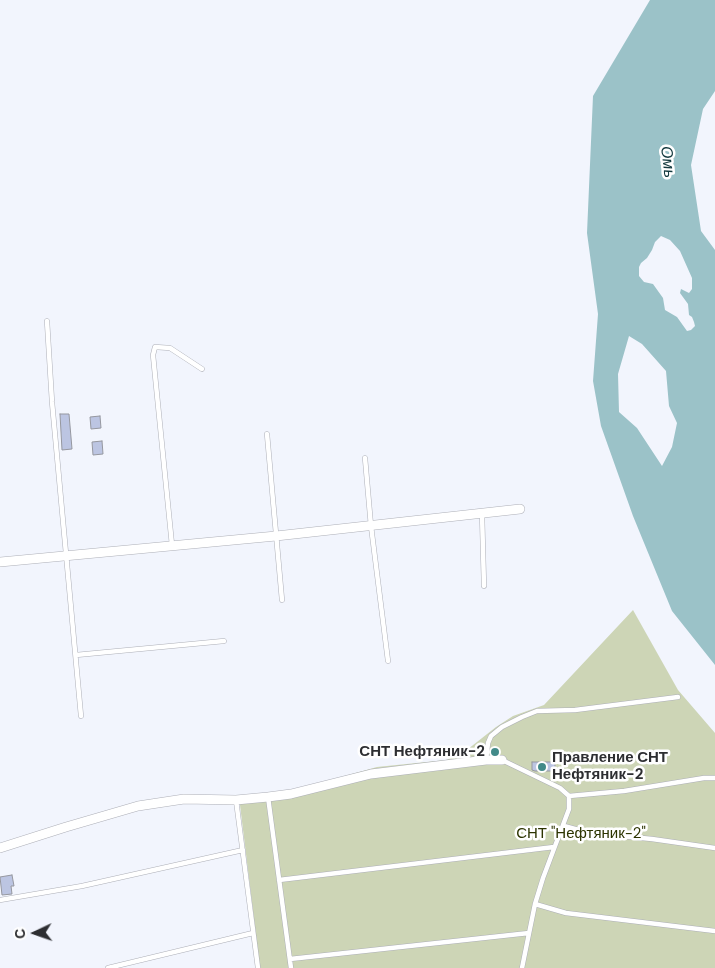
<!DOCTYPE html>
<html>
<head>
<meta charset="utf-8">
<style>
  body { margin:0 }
  #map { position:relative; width:715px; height:968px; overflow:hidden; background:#f2f5fd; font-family:"DM Sans",sans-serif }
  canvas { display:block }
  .north { position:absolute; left:10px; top:908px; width:50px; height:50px; -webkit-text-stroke:4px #fff; paint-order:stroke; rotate:267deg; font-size:14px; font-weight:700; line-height:20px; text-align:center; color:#2d2e31 }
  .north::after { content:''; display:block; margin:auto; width:18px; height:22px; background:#2d2e31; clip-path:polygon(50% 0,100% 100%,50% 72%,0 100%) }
</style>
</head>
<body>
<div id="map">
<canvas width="715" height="968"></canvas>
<div class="north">С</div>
</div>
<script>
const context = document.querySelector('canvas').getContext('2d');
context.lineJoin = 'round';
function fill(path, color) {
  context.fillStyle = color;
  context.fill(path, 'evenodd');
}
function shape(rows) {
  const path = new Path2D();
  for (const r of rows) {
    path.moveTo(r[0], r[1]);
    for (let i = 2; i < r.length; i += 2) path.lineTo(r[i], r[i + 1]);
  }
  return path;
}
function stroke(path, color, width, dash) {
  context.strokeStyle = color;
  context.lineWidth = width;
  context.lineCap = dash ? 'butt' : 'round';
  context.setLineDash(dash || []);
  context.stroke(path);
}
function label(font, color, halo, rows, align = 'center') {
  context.font = font + ' "DM Sans",sans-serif';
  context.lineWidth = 5;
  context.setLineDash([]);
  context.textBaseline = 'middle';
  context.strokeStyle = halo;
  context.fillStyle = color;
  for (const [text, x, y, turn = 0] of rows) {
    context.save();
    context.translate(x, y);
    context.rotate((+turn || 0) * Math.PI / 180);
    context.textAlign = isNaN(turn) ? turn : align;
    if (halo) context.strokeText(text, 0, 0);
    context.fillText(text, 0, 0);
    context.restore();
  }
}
const green = shape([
  [633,610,678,690,715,733,715,968,260,968,239,797,291,791,377,767,446,760,463,753,496,727,513,716,544,705]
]);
const water = shape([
  [650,0,715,0,715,91,703,109,691,165,701,231,715,250,715,665,672,611,633,516,601,426,593,381,598,314,587,233,593,96],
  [661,236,670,240,680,251,692,278,692,289,689,293,681,289,680,293,688,304,689,315,692,317,694,322,695,326,691,330,687,331,677,317,665,310,663,298,653,284,644,282,639,276,639,267,641,263,647,258,652,250,655,242],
  [629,336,642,344,666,371,669,406,677,423,672,447,662,466,637,428,619,412,618,374]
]);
const building = shape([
  [60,414,69,414,72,449,62,450,60,414],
  [100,416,101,428,91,429,90,417,100,416],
  [102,441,103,454,93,455,92,442,102,441],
  [532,762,555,762,555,771,535,771,532,770,532,762],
  [12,875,14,886,11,886,12,894,2,895,0,877,12,875]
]);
const lane = shape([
  [47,321,52,402,81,716],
  [267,434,282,600],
  [365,458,371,526,388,661],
  [482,514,484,586],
  [172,545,153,355,155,347,170,348,202,369],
  [76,655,224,641],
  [486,760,488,743,491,736,502,727,522,717,537,711,575,710,678,697],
  [502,760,560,788,569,796,569,809,543,878,535,904,522,968],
  [569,796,624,791,704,778,715,778],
  [268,797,291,968],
  [236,800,258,968],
  [564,826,590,833,652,839,715,848],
  [279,880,554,847],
  [0,900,82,886,243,850],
  [535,904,566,913,715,931],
  [290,959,529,933],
  [108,968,253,933]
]);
const street = shape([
  [0,562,276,536,520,509],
  [0,848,66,827,138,806,184,799,236,800,268,797,291,794,371,774,486,760,502,760]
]);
const markers = [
  [495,752,5,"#428a89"],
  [542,767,5,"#428a89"]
];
const poiNames = [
  ["СНТ Нефтяник-2",485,752],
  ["Правление СНТ",552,758,"left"],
  ["Нефтяник-2",552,775,"left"]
];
const parkNames = [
  ["СНТ \"Нефтяник-2\"",581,834]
];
const waterNames = [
  ["Омь",667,162,83]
];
fill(green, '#cdd5b6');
fill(water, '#9bc2c8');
fill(building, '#bcc5e2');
stroke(building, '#95979f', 1);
stroke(lane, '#adafb7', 5.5);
stroke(street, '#adafb7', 10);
stroke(lane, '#fff', 4.5);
stroke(street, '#fff', 9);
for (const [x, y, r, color] of markers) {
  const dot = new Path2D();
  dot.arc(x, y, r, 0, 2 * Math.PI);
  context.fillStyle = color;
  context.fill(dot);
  stroke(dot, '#fff', 2);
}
label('bold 15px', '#2d2e31', '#fff', poiNames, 'right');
label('15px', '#2c3400', '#fff', parkNames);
label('italic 16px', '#13393e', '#fff', waterNames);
</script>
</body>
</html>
